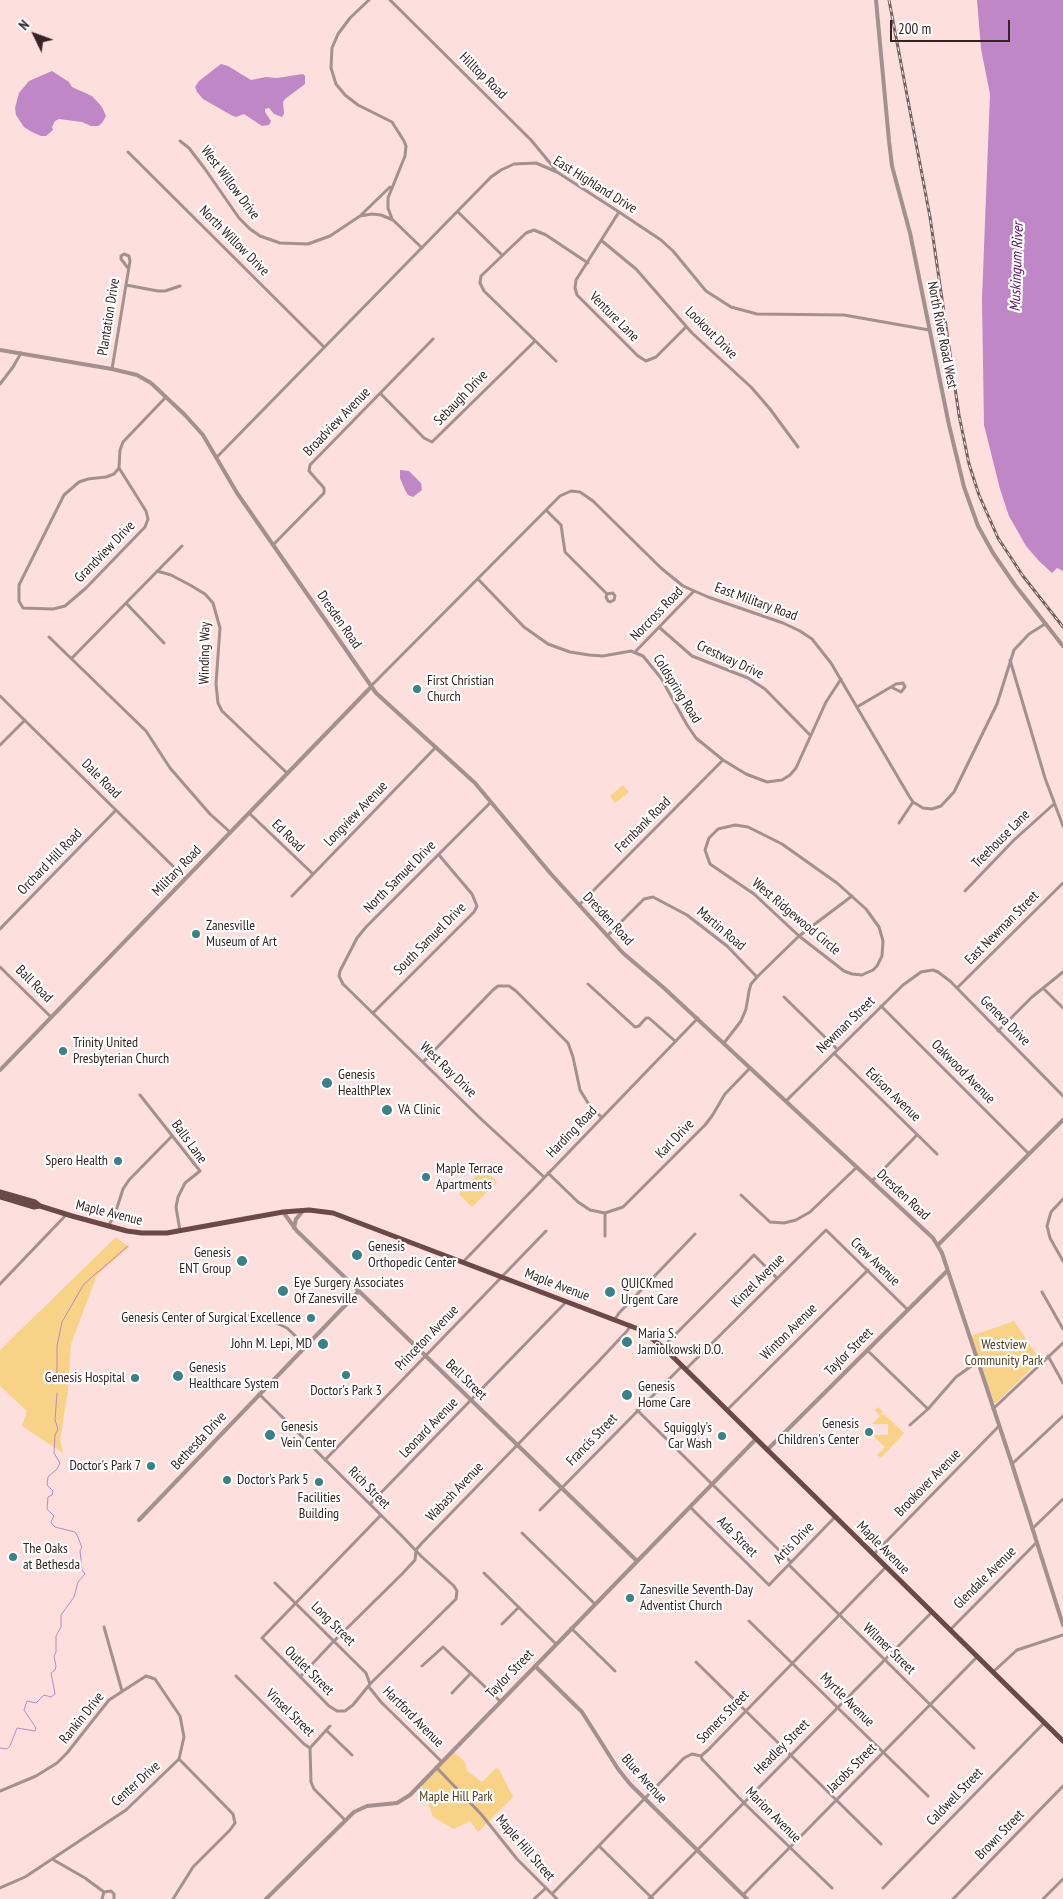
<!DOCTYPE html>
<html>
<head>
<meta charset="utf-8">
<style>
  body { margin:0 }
  #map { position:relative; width:1063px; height:1899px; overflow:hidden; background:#fddfdd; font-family:"PT Sans Narrow",sans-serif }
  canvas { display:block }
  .north { position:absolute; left:10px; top:10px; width:50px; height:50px; -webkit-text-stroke:4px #fff; paint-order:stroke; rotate:312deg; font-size:14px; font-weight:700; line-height:20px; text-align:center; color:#362423 }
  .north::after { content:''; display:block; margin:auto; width:18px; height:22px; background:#362423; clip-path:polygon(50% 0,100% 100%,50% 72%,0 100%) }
  .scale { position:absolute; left:890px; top:20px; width:120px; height:22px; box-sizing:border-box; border:2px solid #362423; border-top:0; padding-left:6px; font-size:15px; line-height:18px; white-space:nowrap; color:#362423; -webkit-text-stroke:4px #fff; paint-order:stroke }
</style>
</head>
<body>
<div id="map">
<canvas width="1063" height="1899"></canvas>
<div class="north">N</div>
<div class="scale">200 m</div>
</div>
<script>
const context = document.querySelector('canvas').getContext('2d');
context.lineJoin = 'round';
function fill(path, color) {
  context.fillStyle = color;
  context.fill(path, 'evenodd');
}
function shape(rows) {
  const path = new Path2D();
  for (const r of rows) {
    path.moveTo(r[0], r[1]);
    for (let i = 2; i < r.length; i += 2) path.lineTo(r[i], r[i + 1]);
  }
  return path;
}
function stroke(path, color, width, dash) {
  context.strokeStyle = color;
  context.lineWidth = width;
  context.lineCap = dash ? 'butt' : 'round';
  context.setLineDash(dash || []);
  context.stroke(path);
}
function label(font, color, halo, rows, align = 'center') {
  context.font = font + ' "PT Sans Narrow",sans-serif';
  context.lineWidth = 4.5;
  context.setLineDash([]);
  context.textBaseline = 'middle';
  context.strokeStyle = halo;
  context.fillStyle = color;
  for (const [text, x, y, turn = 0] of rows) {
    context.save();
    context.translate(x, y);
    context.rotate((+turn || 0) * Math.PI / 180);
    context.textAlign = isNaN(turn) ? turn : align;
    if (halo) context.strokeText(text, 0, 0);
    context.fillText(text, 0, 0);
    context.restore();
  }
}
const green = shape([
  [623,785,629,792,615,803,610,796],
  [483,1168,497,1182,472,1207,459,1194],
  [116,1237,129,1247,97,1275,71,1344,68,1390,60,1440,63,1453,22,1426,27,1411,0,1386,0,1350],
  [1014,1321,1040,1360,997,1402,994,1403,971,1336],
  [878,1407,883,1412,881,1414,883,1415,884,1414,904,1433,881,1458,877,1455,885,1447,872,1435,888,1435,888,1424,872,1424,880,1416,875,1410],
  [454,1752,465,1762,467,1771,482,1782,496,1768,499,1769,513,1797,478,1832,470,1821,454,1829,433,1817,422,1785]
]);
const water = shape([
  [977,0,1063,0,1063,582,1063,571,1057,568,1052,573,1039,561,1026,546,1009,516,1000,489,984,425,982,299,990,94,981,49],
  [221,64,228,66,251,80,266,77,277,78,303,74,305,76,305,84,285,99,283,102,284,114,282,117,274,114,269,108,265,109,265,112,271,121,269,125,262,126,244,114,236,117,231,115,203,99,197,92,195,87,199,81],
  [52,71,69,82,72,87,92,96,102,107,106,116,102,123,98,126,91,126,82,122,59,119,55,121,52,127,53,130,46,136,41,136,32,132,24,127,16,115,15,108,19,93,29,81],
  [400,470,409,471,421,483,422,490,413,497,408,495,405,490,400,478]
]);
const stream = shape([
  [57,1380,57,1346,62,1322,70,1308,84,1284,128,1246],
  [0,1748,7,1749,10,1746,17,1728,35,1731,36,1728,24,1710,27,1701,36,1703,44,1695,51,1697,55,1694,51,1673,55,1670,56,1666,54,1656,56,1652,56,1636,61,1627,61,1615,74,1597,78,1582,85,1574,82,1570,80,1550,82,1548,78,1537,75,1532,55,1527,52,1524,51,1522,54,1516,47,1509,48,1497,52,1495,53,1491,47,1485,48,1477,57,1469,60,1463,54,1453,55,1435,58,1429,55,1420,57,1393]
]);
const minor = shape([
  [369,0,350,18,338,34,332,48,331,68,336,84,345,95,358,105,392,122,404,141,406,146,405,156,388,198,388,208,392,219],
  [390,0,531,140,555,169],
  [180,141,189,148,205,169,239,218,250,229,260,236,280,243,308,244,330,236,360,216,372,214,381,215,393,220,422,248],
  [128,152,324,347],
  [458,212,502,255],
  [619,212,576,280,575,288,577,295,638,356,646,361,656,357,686,327],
  [360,216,390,187],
  [602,241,636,269,692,333,751,387,770,409,798,447],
  [126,285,158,291,165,291,180,286],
  [556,361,484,291,480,283,481,276,526,233,534,230,546,235,588,263],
  [112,369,130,261,129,256,124,254,121,256,121,259,128,268],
  [0,384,13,367,21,353],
  [381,394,424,438,432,442,535,341],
  [216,458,491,177,501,170,514,164,536,163,557,172,619,212,661,240,673,251,706,291,731,307,757,314,844,315,929,330],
  [119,468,146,511,148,519,145,527,86,588,65,606,53,609,23,608,19,601,19,585,64,495,79,482,88,479,106,477,114,474,119,468,120,450,123,442,166,397],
  [546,510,561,525,565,552,607,594,606,597,608,601,610,602,614,600,615,596,613,593,607,594],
  [273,545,324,493,324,488,309,471,310,465,433,339],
  [157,571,171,575,190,585,205,594,213,603,220,628,216,684,218,703,222,711,287,773],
  [478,579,524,627,548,644,570,652,589,655,603,656,631,651,643,656,661,678,687,725,696,738,723,760,746,774,767,782,782,780,790,775,796,768,826,702,841,679],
  [126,603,164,643],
  [660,628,692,656,748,678,765,689,810,735],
  [49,637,146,731,170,768,210,814,230,832],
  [635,652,694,591],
  [72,658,182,546],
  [1010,660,1045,778,1063,826],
  [371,686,560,496,571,491,580,492,593,501,661,568,683,586,708,597,783,623,800,631,812,639,831,663,909,796,913,802,923,808,932,809,941,806,954,792,997,704,1014,650,1029,634,1045,624],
  [0,696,185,878],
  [857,707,896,684,903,683,905,687,901,692,891,687],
  [0,745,25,720],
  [491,802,366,927,357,938,340,971,339,976,343,984,480,1118,544,1177],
  [249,813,313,874],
  [899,823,913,802],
  [735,825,748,827,782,844,837,883,866,909,879,927,883,941,882,956,877,966,873,970,862,975,852,974,844,971,799,936,754,894,710,864,705,850,709,838,718,829,735,825],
  [965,891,1014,840,1054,804],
  [292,896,436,747],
  [579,905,723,760],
  [0,929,116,810],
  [607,936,644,899,653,897,687,915,727,946,757,977,751,984,749,991,746,1009,741,1021,724,1043],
  [0,967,51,1017],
  [757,977,799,936,852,896],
  [588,984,635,1027,639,1026,646,1018,649,1018,675,1041],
  [957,988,1063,883],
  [1043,988,1063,1008],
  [784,997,837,1049],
  [881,1006,1029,1154],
  [373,1013,474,912,477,906,472,894,439,855],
  [998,1031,1032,997,1063,972],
  [834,1053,937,1154],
  [423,1062,493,990,498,986,509,986,516,991,568,1043,573,1057,580,1090,588,1103,602,1118],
  [140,1095,200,1171,185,1183,178,1197,176,1207,180,1231],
  [786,1101,903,985,921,972,933,970,938,972,950,981,1063,1096],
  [548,1173,578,1202,590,1210,605,1213,623,1207,705,1125,712,1116,725,1094,750,1068],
  [872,1181,917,1135],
  [741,1195,770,1222,784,1223,796,1220,810,1212,857,1167],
  [1063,1199,1051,1212,1047,1226,1050,1238,1063,1261],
  [605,1213,605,1236],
  [108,1226,114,1217,123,1189,129,1180,172,1136],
  [463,1262,698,1018],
  [0,1284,66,1215],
  [1042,1292,1063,1329],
  [216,1316,249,1315,272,1321,287,1328,305,1345],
  [615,1319,619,1313,695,1234],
  [663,1347,754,1255,777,1278],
  [867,1350,928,1409],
  [1048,1356,1063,1383],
  [686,1369,826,1230,908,1310],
  [259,1394,401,1535,421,1556,454,1586,457,1591,456,1599,452,1603,370,1684,353,1705,345,1711,337,1711,329,1706,262,1638,381,1515],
  [993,1409,1063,1343],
  [637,1410,791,1562],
  [727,1410,868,1270],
  [910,1425,928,1409,956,1377,977,1362],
  [325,1460,546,1231],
  [1012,1464,1063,1416],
  [370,1504,566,1302],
  [690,1507,769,1585,835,1517],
  [540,1510,682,1366],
  [1032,1529,1063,1499],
  [522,1533,595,1604],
  [873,1555,999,1426],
  [789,1565,974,1748],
  [484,1573,556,1644],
  [275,1583,366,1673,370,1684],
  [749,1621,928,1796],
  [502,1624,519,1607],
  [104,1627,122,1691],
  [571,1628,615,1671],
  [950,1630,1037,1542],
  [696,1662,881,1844],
  [422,1666,443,1647,500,1701],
  [993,1672,1017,1650,1063,1635],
  [236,1676,304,1744,310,1748,311,1782,314,1789,345,1820],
  [300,1677,332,1643,402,1574,415,1560,416,1550,421,1544,598,1362,627,1331,631,1325],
  [369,1687,381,1702,442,1762],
  [452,1693,471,1673],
  [326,1730,352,1755],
  [310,1748,330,1726],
  [701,1756,702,1759,746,1805,832,1888],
  [436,1767,481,1814,517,1859,557,1899],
  [0,1791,36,1776,57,1763,67,1753,109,1700,146,1676,155,1679,180,1716,184,1737,179,1759],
  [599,1846,653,1899],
  [52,1859,85,1878,104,1892,111,1891,114,1894,114,1899],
  [0,1888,25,1877,126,1810,179,1759,233,1814,235,1823,230,1830,193,1867,173,1899],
  [883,1888,1044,1723],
  [552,1894,684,1758,692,1754,701,1756,708,1750,886,1567],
  [743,1895,977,1657],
  [102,1899,104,1892],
  [534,1899,546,1888],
  [649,1899,932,1612],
  [953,1899,1063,1786],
  [1043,1899,1063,1879]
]);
const tertiary = shape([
  [876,0,889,141,892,166,910,233,949,425,964,487,978,526,993,553,1015,585,1063,646],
  [0,350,112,369,137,375,151,383,185,415,203,435,237,493,376,693,475,783,551,874,623,953,664,988,933,1238,942,1253,1012,1464,1063,1625],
  [0,1070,371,687],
  [283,1212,297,1231,637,1561],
  [294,1228,296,1219,303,1211],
  [938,1245,1063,1120],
  [767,1450,947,1271],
  [139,1520,359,1291],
  [535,1666,582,1712,618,1769,630,1784,747,1899],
  [266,1899,354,1812,367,1806,397,1803,410,1795,756,1439]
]);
const primary = shape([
  [0,1192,35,1202,40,1206,72,1216,127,1231,142,1233,167,1233,283,1212,309,1210,333,1213,641,1330,665,1349,1063,1741],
  [0,1197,34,1207,40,1206]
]);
const rail = shape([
  [889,0,930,217,959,415,969,464,979,495,998,538,1023,576,1063,627]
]);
const markers = [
  [417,689,5,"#3a8288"],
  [196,934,5,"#3a8288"],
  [63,1051,5,"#3a8288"],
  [327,1083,6,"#3a8288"],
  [387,1110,6,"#3a8288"],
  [118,1161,5,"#3a8288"],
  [426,1177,5,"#3a8288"],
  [357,1255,6,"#3a8288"],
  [242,1261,6,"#3a8288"],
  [283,1291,6,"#3a8288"],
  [610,1292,6,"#3a8288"],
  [311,1318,5,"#3a8288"],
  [627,1342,6,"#3a8288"],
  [323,1344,6,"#3a8288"],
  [346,1375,5,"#3a8288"],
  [178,1376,6,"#3a8288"],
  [135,1378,5,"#3a8288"],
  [627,1395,6,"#3a8288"],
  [869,1432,5,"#3a8288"],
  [270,1435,6,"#3a8288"],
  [722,1436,5,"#3a8288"],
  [151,1466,5,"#3a8288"],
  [227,1480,5,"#3a8288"],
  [319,1482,5,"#3a8288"],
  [13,1557,5,"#3a8288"],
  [630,1598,5,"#3a8288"]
];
const streetNames = [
  ["Hilltop Road",483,76,44],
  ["West Willow Drive",230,183,53],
  ["East Highland Drive",595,185,32],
  ["North Willow Drive",234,241,45],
  ["Plantation Drive",109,317,-81],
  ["Venture Lane",614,317,45],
  ["Lookout Drive",711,333,45],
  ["North River Road West",942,335,79],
  ["Sebaugh Drive",461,398,-46],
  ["Broadview Avenue",337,422,-46],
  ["Grandview Drive",105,552,-46],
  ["East Military Road",756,602,20],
  ["Norcross Road",657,614,-46],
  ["Dresden Road",339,620,55],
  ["Winding Way",205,653,-89],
  ["Crestway Drive",730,660,25],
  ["Coldspring Road",677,689,58],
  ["Dale Road",101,779,45],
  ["Longview Avenue",356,814,-46],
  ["Fernbank Road",643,825,-45],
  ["Ed Road",288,836,44],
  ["Treehouse Lane",1001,839,-45],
  ["Orchard Hill Road",50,862,-46],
  ["Military Road",177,871,-46],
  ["North Samuel Drive",400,877,-45],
  ["West Ridgewood Circle",796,917,40],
  ["Dresden Road",608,919,47],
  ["East Newman Street",1002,928,-45],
  ["Martin Road",721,929,40],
  ["South Samuel Drive",430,939,-45],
  ["Ball Road",34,984,45],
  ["Geneva Drive",1005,1021,45],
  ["Newman Street",846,1025,-44],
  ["West Ray Drive",448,1070,44],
  ["Oakwood Avenue",963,1072,45],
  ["Edison Avenue",893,1095,44],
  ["Harding Road",572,1132,-46],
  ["Karl Drive",675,1139,-46],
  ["Balls Lane",189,1142,54],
  ["Dresden Road",903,1195,43],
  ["Maple Avenue",109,1213,14],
  ["Crew Avenue",875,1262,44],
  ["Kinzel Avenue",758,1281,-45],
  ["Maple Avenue",557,1285,21],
  ["Winton Avenue",789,1332,-45],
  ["Princeton Avenue",427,1338,-46],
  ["Taylor Street",849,1352,-45],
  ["Bell Street",466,1380,44],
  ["Leonard Avenue",429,1428,-46],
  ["Francis Street",592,1440,-46],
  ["Bethesda Drive",199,1441,-47],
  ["Brookover Avenue",928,1483,-46],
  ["Rich Street",369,1488,45],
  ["Wabash Avenue",455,1492,-46],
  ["Ada Street",737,1537,45],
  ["Artis Drive",794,1543,-46],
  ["Maple Avenue",883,1548,45],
  ["Glendale Avenue",985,1578,-45],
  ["Long Street",333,1624,45],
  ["Wilmer Street",889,1649,44],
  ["Outlet Street",309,1671,45],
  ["Taylor Street",510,1674,-46],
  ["Myrtle Avenue",847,1700,45],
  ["Vinsel Street",290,1713,44],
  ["Hartford Avenue",413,1717,45],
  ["Somers Street",723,1717,-46],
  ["Rankin Drive",82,1718,-51],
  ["Headley Street",782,1747,-45],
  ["Jacobs Street",852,1768,-45],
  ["Blue Avenue",644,1779,48],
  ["Center Drive",136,1784,-42],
  ["Caldwell Street",955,1797,-46],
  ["Marion Avenue",773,1815,45],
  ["Brown Street",1000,1835,-46],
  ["Maple Hill Street",525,1848,49]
];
const poiNames = [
  ["First Christian",427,681],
  ["Church",427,697],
  ["Zanesville",206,926],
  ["Museum of Art",206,942],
  ["Trinity United",73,1043],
  ["Presbyterian Church",73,1059],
  ["Genesis",338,1075],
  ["HealthPlex",338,1091],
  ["VA Clinic",398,1110],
  ["Spero Health",108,1161,"right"],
  ["Maple Terrace",436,1169],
  ["Apartments",436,1185],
  ["Genesis",368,1247],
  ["Orthopedic Center",368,1263],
  ["Genesis",231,1253,"right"],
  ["ENT Group",231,1269,"right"],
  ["Eye Surgery Associates",294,1283],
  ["Of Zanesville",294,1299],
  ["QUICKmed",621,1284],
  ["Urgent Care",621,1300],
  ["Genesis Center of Surgical Excellence",301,1318,"right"],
  ["Maria S.",638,1334],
  ["Jamiolkowski D.O.",638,1350],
  ["John M. Lepi, MD",312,1344,"right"],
  ["Genesis",189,1368],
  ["Healthcare System",189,1384],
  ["Genesis Hospital",125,1378,"right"],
  ["Genesis",638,1387],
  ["Home Care",638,1403],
  ["Doctor's Park 3",346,1391,"center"],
  ["Genesis",859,1424,"right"],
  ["Children's Center",859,1440,"right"],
  ["Genesis",281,1427],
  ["Vein Center",281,1443],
  ["Squiggly's",712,1428,"right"],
  ["Car Wash",712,1444,"right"],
  ["Doctor's Park 7",141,1466,"right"],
  ["Doctor's Park 5",237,1480],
  ["Facilities",319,1498,"center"],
  ["Building",319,1514,"center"],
  ["The Oaks",23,1549],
  ["at Bethesda",23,1565],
  ["Zanesville Seventh-Day",640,1590],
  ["Adventist Church",640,1606]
];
const parkNames = [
  ["Westview",1004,1345],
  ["Community Park",1004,1361],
  ["Maple Hill Park",456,1797]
];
const waterNames = [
  ["Muskingum River",1017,267,-88]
];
fill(green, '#f8d287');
fill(water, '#bf87c5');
stroke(stream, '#bf87c5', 1);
stroke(minor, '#a4908e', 3);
stroke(tertiary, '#a4908e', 4);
stroke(primary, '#6b4947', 5);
stroke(rail, '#776160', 3);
stroke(rail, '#fff', 1, [4]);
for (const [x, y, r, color] of markers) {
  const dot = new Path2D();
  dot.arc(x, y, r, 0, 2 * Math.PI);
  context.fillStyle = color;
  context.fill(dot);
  stroke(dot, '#fff', 2);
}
label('14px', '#362423', '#fff', streetNames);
label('14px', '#362423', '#fff', poiNames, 'left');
label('14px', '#554321', '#fff', parkNames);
label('italic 15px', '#5b1764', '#fff', waterNames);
</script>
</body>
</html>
